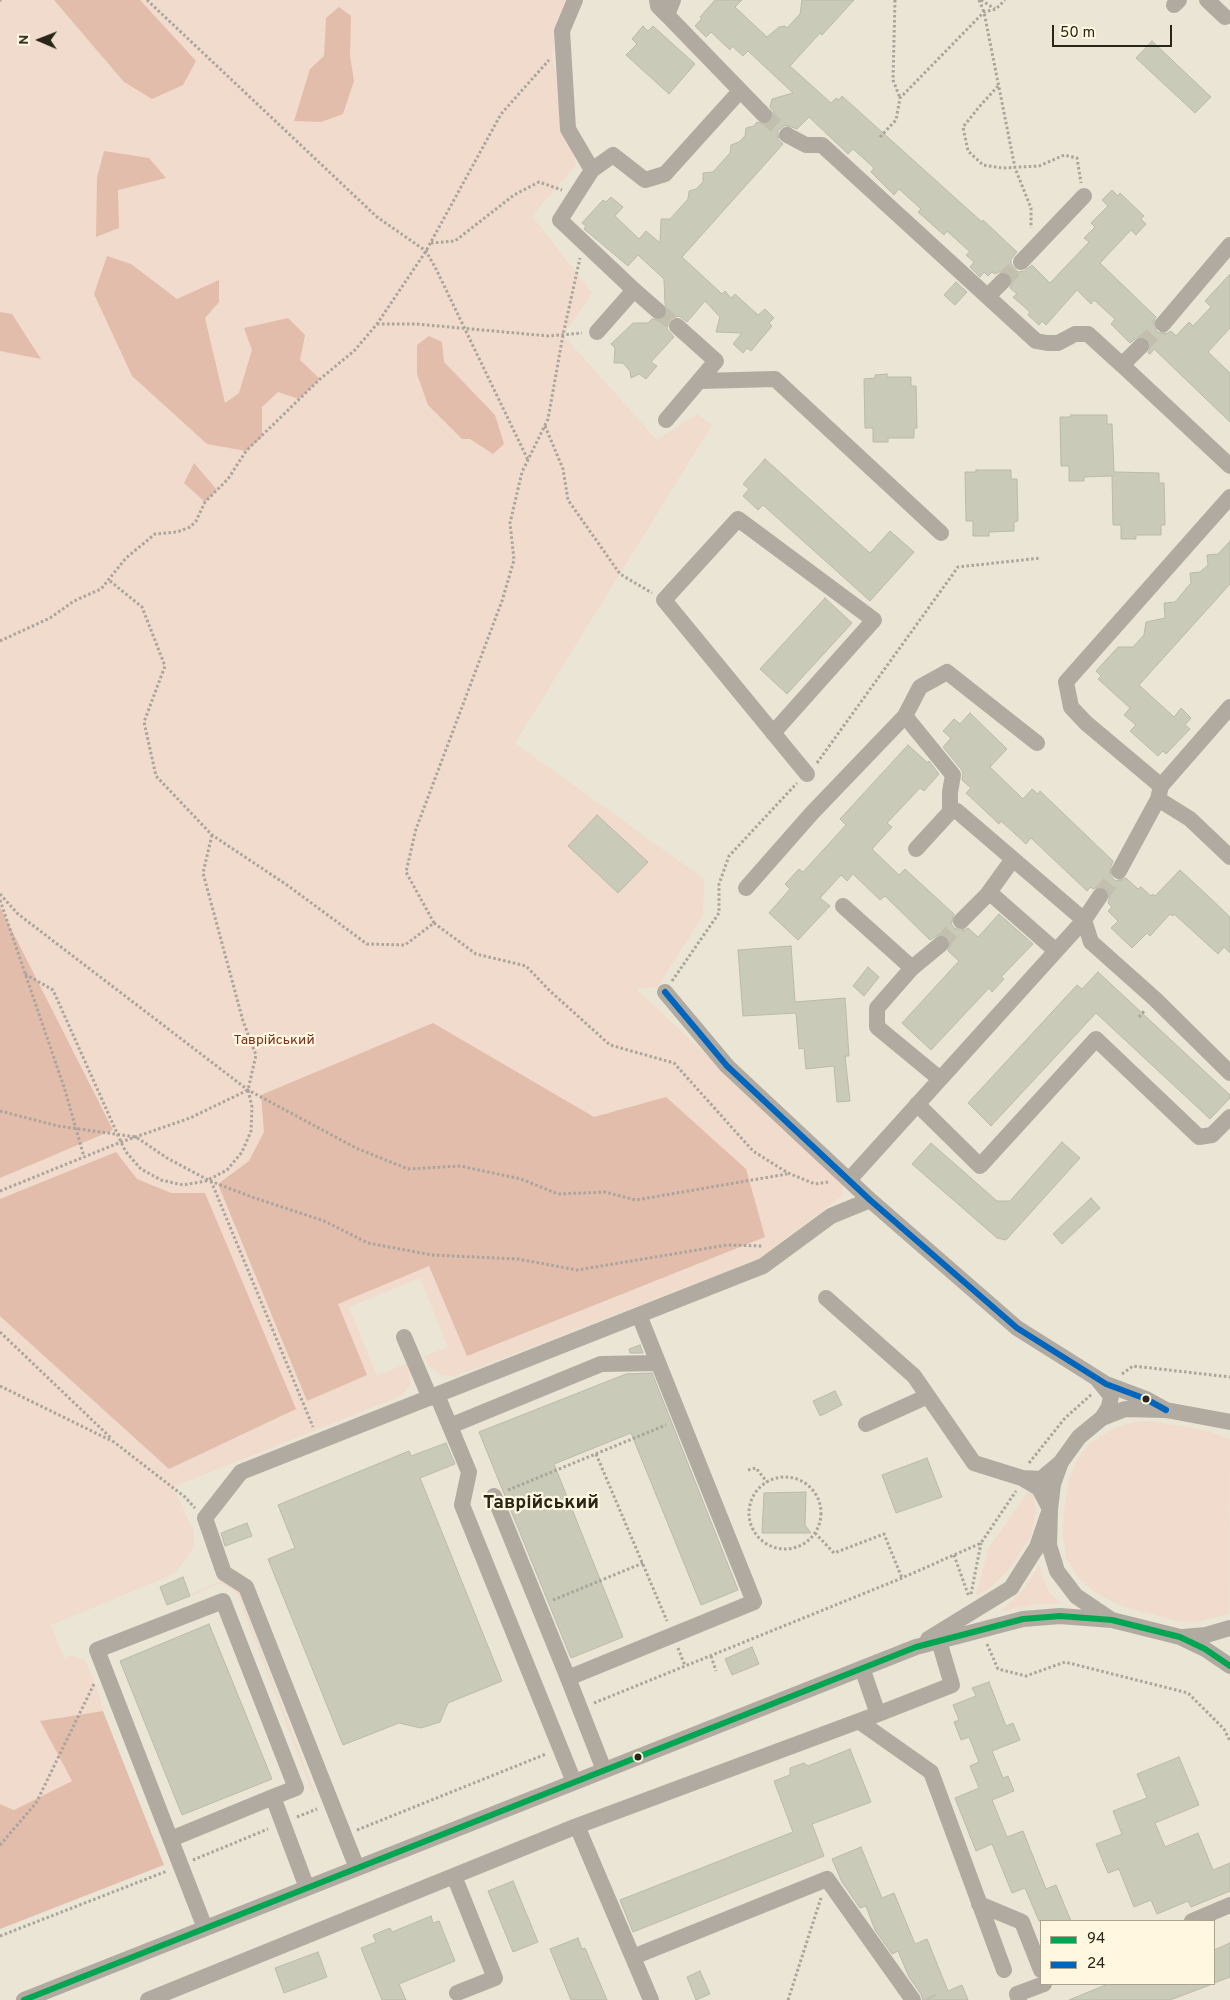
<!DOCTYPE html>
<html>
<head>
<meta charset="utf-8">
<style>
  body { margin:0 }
  #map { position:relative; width:1230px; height:2000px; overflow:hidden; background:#eae5d4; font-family:Overpass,sans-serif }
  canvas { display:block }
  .legend { position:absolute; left:1040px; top:1920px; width:175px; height:65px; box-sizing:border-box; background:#fff7df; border:1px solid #a9a390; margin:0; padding:6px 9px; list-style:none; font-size:15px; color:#282519 }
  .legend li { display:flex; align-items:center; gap:10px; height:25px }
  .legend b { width:25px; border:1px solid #a9a390 }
  .north { position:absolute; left:15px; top:15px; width:50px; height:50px; -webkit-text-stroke:4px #fff7df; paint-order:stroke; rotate:271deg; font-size:14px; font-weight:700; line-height:20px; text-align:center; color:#282519 }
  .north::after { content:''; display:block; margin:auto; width:18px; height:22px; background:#282519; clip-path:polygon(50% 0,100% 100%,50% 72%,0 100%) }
  .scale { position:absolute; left:1052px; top:25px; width:120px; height:22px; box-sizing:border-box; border:2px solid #282519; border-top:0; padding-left:6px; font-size:15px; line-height:18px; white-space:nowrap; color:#282519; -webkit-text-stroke:4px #fff7df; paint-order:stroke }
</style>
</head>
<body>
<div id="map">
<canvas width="1230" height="2000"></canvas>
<ul class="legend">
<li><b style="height:6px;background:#00a651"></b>94</li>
<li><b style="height:6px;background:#0065bd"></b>24</li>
</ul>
<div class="north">N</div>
<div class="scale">50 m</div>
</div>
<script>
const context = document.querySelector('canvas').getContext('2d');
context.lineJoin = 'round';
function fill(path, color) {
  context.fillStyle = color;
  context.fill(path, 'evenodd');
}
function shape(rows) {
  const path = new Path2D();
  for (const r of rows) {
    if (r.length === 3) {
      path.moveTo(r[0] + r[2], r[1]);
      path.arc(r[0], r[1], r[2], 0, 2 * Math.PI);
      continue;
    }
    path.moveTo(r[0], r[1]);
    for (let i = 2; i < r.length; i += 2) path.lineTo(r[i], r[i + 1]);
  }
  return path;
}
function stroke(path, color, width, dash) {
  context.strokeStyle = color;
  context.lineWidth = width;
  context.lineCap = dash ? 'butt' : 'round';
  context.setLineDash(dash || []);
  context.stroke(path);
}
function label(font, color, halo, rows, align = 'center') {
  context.font = font + ' Overpass,sans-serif';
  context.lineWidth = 4.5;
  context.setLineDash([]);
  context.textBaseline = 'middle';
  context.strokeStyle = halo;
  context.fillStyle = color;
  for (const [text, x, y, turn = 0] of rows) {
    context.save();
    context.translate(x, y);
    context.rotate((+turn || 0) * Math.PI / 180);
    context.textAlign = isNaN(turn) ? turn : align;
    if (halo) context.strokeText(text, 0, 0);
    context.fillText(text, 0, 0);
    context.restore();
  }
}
const green = shape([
  [0,0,567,0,557,19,552,57,576,165,532,216,592,293,563,335,657,440,697,414,712,425,515,743,704,879,703,914,689,938,657,987,636,989,842,1181,843,1195,760,1258,473,1370,453,1376,440,1374,430,1367,424,1357,448,1347,420,1278,349,1307,377,1376,408,1363,410,1385,401,1396,173,1487,194,1532,194,1547,174,1574,51,1625,64,1658,70,1655,85,1660,99,1694,103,1711,40,1721,72,1781,14,1810,0,1804],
  [1150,1421,1208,1431,1230,1439,1229,1614,1196,1622,1178,1621,1124,1607,1098,1594,1081,1581,1066,1558,1063,1534,1064,1511,1069,1480,1077,1460,1089,1444,1114,1428,1133,1422],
  [1029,1491,1033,1493,1036,1509,1031,1536,1010,1568,990,1588,976,1596,989,1547],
  [1039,1565,1043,1579,1050,1593,1061,1604,1035,1604,1000,1612,1024,1589],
  [220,1581,239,1592,314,1791,312,1792,237,1593,220,1583,192,1596,191,1594]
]);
const forest = shape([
  [54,0,140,0,196,61,183,85,152,99,124,82],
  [339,7,351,16,350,56,354,81,343,114,321,122,294,121,310,69,324,56,326,18],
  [104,151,149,158,166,178,118,190,119,228,96,237,97,178],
  [107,256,131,264,177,299,219,280,219,302,205,318,225,403,239,393,252,350,244,328,288,318,305,335,300,360,320,379,299,399,278,392,262,407,262,437,246,451,207,444,132,376,94,294],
  [0,312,12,314,41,359,0,351],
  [429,336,442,342,444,362,495,415,504,444,493,454,470,439,462,439,428,405,417,374,417,345],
  [194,463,217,490,205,502,184,483],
  [0,907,113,1130,0,1178],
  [433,1023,594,1117,666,1097,746,1169,765,1237,467,1356,429,1266,338,1304,367,1375,307,1401,218,1184,249,1161,264,1132,261,1095],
  [116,1152,137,1179,171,1193,205,1193,296,1409,169,1469,0,1316,0,1199],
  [103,1711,164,1865,0,1929,0,1804,14,1810,72,1781,40,1721]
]);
const building = shape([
  [715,0,742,0,735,7,767,37,779,27,785,26,787,28,800,14,802,0,854,0,822,35,820,33,790,66,831,103,836,98,839,100,842,96,982,222,983,220,1017,252,1011,259,1011,264,1018,272,1024,271,1032,265,1050,283,1089,242,1084,238,1095,227,1091,223,1108,206,1102,200,1112,190,1118,196,1120,193,1144,216,1141,219,1146,224,1136,235,1131,230,1100,263,1156,317,1153,323,1157,332,1166,334,1171,331,1176,336,1189,322,1193,326,1211,307,1205,301,1230,274,1230,328,1208,352,1230,373,1230,422,1154,349,1150,354,1148,353,1151,344,1148,339,1139,336,1130,343,1111,324,1115,319,1094,300,1091,304,1077,290,1046,325,1042,321,1039,325,1028,315,1030,312,1013,297,1017,294,1010,288,1013,279,1010,274,1001,271,995,274,992,272,988,276,984,272,980,277,970,267,974,262,966,255,970,252,947,231,944,235,918,212,921,209,899,189,894,195,871,172,874,168,853,149,848,154,809,117,797,129,786,125,778,130,778,140,783,144,682,257,722,294,725,291,731,298,735,294,758,315,765,309,774,318,769,323,772,326,751,351,747,348,743,353,733,344,742,333,716,332,720,317,705,301,687,322,679,316,670,319,667,329,674,337,651,362,657,366,646,379,639,374,631,378,630,371,623,363,614,363,615,348,611,344,633,323,648,323,652,319,661,321,666,317,668,312,665,304,664,279,638,255,628,266,584,229,586,226,582,223,603,200,606,202,611,197,623,207,615,216,639,239,646,231,660,243,661,219,670,219,688,199,689,191,696,189,703,182,703,173,713,172,730,153,731,145,739,142,745,136,746,128,754,126,757,122,766,125,771,122,774,117,774,112,770,107,772,99,793,93,748,51,743,56,732,46,730,50,711,32,706,37,695,26,702,18,700,17,715,0],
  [643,26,648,31,653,26,695,64,669,94,626,55,637,44,632,39,643,26],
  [1152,41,1211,97,1195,113,1136,58,1152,41],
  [956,282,967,292,955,305,944,295,956,282],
  [887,374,887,377,911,377,911,386,916,386,917,428,914,428,914,438,888,438,888,442,873,442,873,428,865,428,864,379,875,378,875,375,887,374],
  [1071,415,1107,415,1107,424,1112,424,1114,472,1159,473,1159,483,1164,483,1165,525,1161,525,1161,535,1136,535,1136,539,1121,539,1121,525,1113,525,1112,476,1084,477,1084,481,1069,481,1069,466,1061,466,1060,417,1071,417,1071,415],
  [765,459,870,553,890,531,914,552,870,601,763,505,758,510,743,496,749,489,743,484,765,459],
  [976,470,1011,470,1011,479,1017,479,1018,521,1014,522,1014,531,989,532,989,536,973,536,973,521,966,521,965,472,976,472,976,470],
  [1230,541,1230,584,1139,685,1174,717,1181,708,1191,718,1185,725,1190,729,1166,754,1163,751,1158,756,1130,731,1136,725,1124,715,1130,708,1098,679,1101,676,1096,671,1118,647,1133,647,1144,635,1146,622,1165,618,1164,603,1175,602,1191,583,1190,573,1200,572,1208,565,1207,555,1218,554,1230,541],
  [825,598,852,623,787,694,760,669,825,598],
  [970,713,1007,749,990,767,1023,799,1032,789,1038,794,1040,791,1113,861,1109,872,1114,880,1120,881,1126,878,1138,889,1141,887,1151,896,1153,894,1155,896,1180,870,1207,895,1230,917,1230,953,1224,947,1218,954,1174,914,1173,916,1170,914,1150,936,1147,933,1132,948,1111,928,1118,921,1108,911,1112,907,1108,903,1110,896,1106,888,1100,886,1093,889,1091,887,1087,891,1031,838,1026,844,1001,821,999,824,966,793,971,788,962,780,963,773,961,769,943,747,951,738,943,731,954,719,960,724,970,713],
  [908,745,928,763,929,761,939,774,924,791,920,788,887,823,892,827,872,849,899,875,905,869,954,914,951,923,954,928,963,931,968,928,978,937,999,914,1033,944,1001,977,1004,979,992,992,989,988,931,1050,902,1023,959,961,948,951,951,943,948,937,940,934,930,940,885,896,880,900,853,874,847,881,841,875,820,898,830,906,798,940,769,913,790,889,785,884,799,869,803,872,846,825,840,819,908,745],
  [597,815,648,862,618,893,568,846,597,815],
  [791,946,795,1002,845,998,849,1056,845,1056,850,1101,837,1102,834,1066,806,1069,804,1048,799,1049,796,1013,743,1016,738,950,791,946],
  [868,967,879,977,864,996,853,986,868,967],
  [1098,972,1230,1095,1230,1098,1210,1119,1096,1013,991,1126,968,1103,1077,985,1082,989,1098,972],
  [1062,1142,1080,1158,1006,1240,997,1238,912,1164,931,1143,997,1201,1010,1201,1062,1142],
  [1091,1198,1100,1208,1062,1244,1053,1234,1091,1198],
  [640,1345,643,1353,630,1353,629,1349,640,1345],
  [652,1373,738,1590,701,1605,631,1433,554,1464,623,1637,571,1658,479,1432,626,1374,652,1373],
  [835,1391,842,1405,820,1416,813,1401,835,1391],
  [446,1443,455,1464,420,1478,502,1681,448,1703,440,1722,421,1728,399,1723,343,1745,268,1559,295,1548,278,1505,409,1451,411,1456,446,1443],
  [927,1458,942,1497,896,1513,882,1475,927,1458],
  [806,1492,805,1525,811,1533,762,1533,764,1493,806,1492],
  [247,1523,252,1536,225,1546,221,1533,247,1523],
  [183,1577,190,1596,167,1605,160,1587,183,1577],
  [209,1624,272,1779,182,1815,120,1661,209,1624],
  [752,1647,759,1664,732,1675,725,1659,752,1647],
  [989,1682,1006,1726,1013,1723,1020,1740,992,1751,1003,1778,1008,1776,1014,1791,992,1800,1007,1837,1023,1831,1046,1889,1056,1885,1071,1921,1039,1921,1025,1888,1012,1893,992,1844,976,1851,955,1798,979,1788,970,1766,979,1762,969,1737,961,1740,954,1722,959,1720,953,1705,976,1696,972,1688,989,1682],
  [850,1749,871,1802,812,1824,824,1856,633,1932,620,1900,793,1832,774,1781,790,1775,790,1768,804,1763,808,1766,850,1749],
  [1179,1757,1199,1805,1155,1823,1165,1847,1198,1833,1213,1870,1230,1863,1230,1891,1191,1907,1188,1901,1157,1914,1151,1900,1134,1907,1119,1869,1108,1873,1096,1844,1122,1834,1113,1811,1147,1798,1137,1774,1179,1757],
  [861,1847,882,1898,894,1893,915,1944,927,1939,948,1991,962,1985,968,2000,926,2000,936,1995,923,2000,921,1994,909,1977,898,1951,892,1954,875,1930,866,1906,860,1908,842,1882,832,1859,861,1847],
  [513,1881,538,1942,513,1952,488,1891,513,1881],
  [431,1916,433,1923,439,1921,455,1961,399,1984,406,2000,382,2000,361,1948,376,1942,373,1935,390,1928,392,1932,431,1916],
  [578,1938,582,1949,585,1948,607,2000,571,2000,550,1949,578,1938],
  [1230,1943,1230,1977,1214,1983,1214,1950,1230,1943],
  [318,1952,327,1977,284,1993,275,1968,318,1952],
  [700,1971,710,1994,696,2000,687,1977,700,1971],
  [1108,1984,1209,1984,1210,1985,1170,2000,1069,2000,1108,1984]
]);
const minorTunnel = shape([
  [764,115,787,135],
  [1003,281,1021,262],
  [658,311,677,326],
  [1141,346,1163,324],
  [1100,896,1119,871],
  [941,944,961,921]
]);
const path = shape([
  [147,0,377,217,426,251,436,269,528,460],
  [895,0,893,80,900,98],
  [979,0,984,12,1015,168,1031,208,1031,228],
  [981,0,995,9],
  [0,1,1,0],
  [998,86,979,107,963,127,968,151,983,165,1002,168,1039,166,1064,155,1077,158,1081,183],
  [880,137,896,120,900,98,984,12,996,9,1005,0],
  [431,243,455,241,514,195,539,182,562,190],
  [377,324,416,324,549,336,582,333],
  [545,426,563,469,568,500,620,574,652,593],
  [110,581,142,607,165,666,144,722,156,776,212,835,287,885,367,944,405,945,434,923,476,954,526,966,550,991,610,1045,674,1063,753,1151,788,1173,815,1184,828,1182],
  [0,641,50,618,74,601,101,589,126,558,155,534,177,532,190,527,196,521,205,502,228,479,246,451,320,379,354,351,377,324,426,251,501,114,549,60],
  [817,763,958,567,1041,558],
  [0,894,18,914,248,1090,356,1148,408,1169,460,1166,521,1179,558,1194,605,1192,636,1200,787,1174],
  [0,900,65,1090,84,1157],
  [434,923,406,872,416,829,502,601,514,560,510,523,522,472,548,419,563,335,580,258],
  [25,974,53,990,121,1142,126,1152,141,1169,161,1180,183,1185,206,1181,227,1170,242,1152,251,1131,252,1107,248,1090,256,1055,243,1021,203,873,212,835],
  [672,981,719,913,719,884,729,856,797,783],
  [1139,1017,1145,1010],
  [0,1111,58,1126,136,1137,167,1158,210,1181,252,1197,324,1221,368,1243,432,1255,518,1259,577,1270,727,1245,763,1246],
  [211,1181,313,1427],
  [0,1191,121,1142,190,1118,248,1090],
  [0,1332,112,1439],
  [1122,1374,1133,1366,1230,1377],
  [0,1386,114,1442,185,1497,195,1508],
  [596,1454,667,1621],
  [1029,1463,1065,1418,1092,1394],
  [748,1470,756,1468,767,1482],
  [785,1513,36],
  [508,1490,666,1425],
  [815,1533,834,1553,884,1534,902,1578],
  [954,1555,969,1597],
  [971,1594,981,1543],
  [553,1600,643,1563],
  [987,1644,998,1669,1026,1676,1065,1662,1188,1693,1224,1729,1230,1741],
  [678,1648,685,1666],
  [711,1656,716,1671],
  [594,1703,902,1578,981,1543,1016,1491],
  [297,1817,317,1809],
  [357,1830,546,1754],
  [0,1845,36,1803,94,1684],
  [193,1860,268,1829],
  [0,1936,167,1871],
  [788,2000,821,1898]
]);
const minor = shape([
  [575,0,562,31,568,129,592,170],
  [657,0,658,6,667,15],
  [673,0,667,15,764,115],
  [1207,0,1225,17],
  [1174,5,1179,0],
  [787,135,806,145,822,145,1036,341,1047,343,1058,343,1075,334,1088,334,1122,365],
  [1021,262,1084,196],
  [634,290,658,311],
  [988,296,1003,281],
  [1163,324,1230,245],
  [597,332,634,290,560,220,592,170,613,155,645,180,665,174,740,91],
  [1141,346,1122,365,1230,466],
  [700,381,775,379,941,533],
  [666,420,716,361,677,326],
  [905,716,920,687,947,672,1037,743],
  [773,733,874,620,738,519,664,600,807,774],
  [1161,786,1230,707],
  [1158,799,1161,786,1086,723,1071,707,1066,682,1230,497],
  [916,849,950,812,957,811,1084,920,1091,942,1155,999,1230,1073],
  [1119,871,1158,799,1190,819,1230,857],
  [746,888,812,813,905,716,953,775,950,792,950,812],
  [989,892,1056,951],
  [843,906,912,968,877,1008,877,1027,940,1079],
  [961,921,987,895,1013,859],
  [912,968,941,944],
  [665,992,727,1066,870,1200,1017,1328,1106,1384,1146,1399,1166,1410],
  [917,1104,980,1166,1096,1039,1199,1137,1212,1135,1230,1117],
  [849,1180,1084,920,1100,896],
  [826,1298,914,1376,974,1463,1022,1478,1039,1488,1050,1509,1037,1547,1011,1588,928,1639],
  [404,1337,430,1398],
  [437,1395,469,1472,462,1505,574,1782],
  [1102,1418,1125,1409,1166,1410,1230,1422],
  [866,1424,928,1396],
  [450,1426,601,1364,658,1363],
  [1061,1462,1053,1484,1050,1509,1049,1545,1057,1571,1076,1596,1110,1619],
  [1022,1478,1041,1479,1061,1462,1079,1437,1102,1418,1109,1407,1111,1396,1098,1380],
  [494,1496,568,1678],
  [1183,1637,1206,1635,1230,1628],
  [862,1668,878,1714,952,1685,939,1641],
  [860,1722,931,1772,1004,1970],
  [604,1770,568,1678,754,1602,639,1315],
  [577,1826,651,2000],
  [171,1839,273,1797],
  [357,1868,246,1587,224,1573,205,1518,241,1472,763,1266,831,1216,870,1200],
  [454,1876,495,1978,457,1993],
  [979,1904,1022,1922,1041,1970],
  [1192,1921,1230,1905],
  [205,1928,97,1650,223,1601,296,1788,273,1797,307,1888],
  [633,1957,827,1879,913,2000],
  [24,2000,916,1647,1023,1619,1060,1616,1112,1620,1180,1637,1205,1649,1230,1666],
  [148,2000,577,1826,878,1714],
  [1019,2000,1017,1994,1044,1984]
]);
const bus1 = shape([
  [24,2000,916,1647,1023,1619,1060,1616,1112,1620,1180,1637,1205,1649,1230,1666]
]);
const bus2 = shape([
  [665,992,727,1066,870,1200,1017,1328,1106,1384,1146,1399,1166,1410]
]);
const markers = [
  [1146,1399,4.5,"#282519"],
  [638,1757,4.5,"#282519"]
];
const parkNames = [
  ["Таврійський",274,1041]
];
const districtNames = [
  ["Таврійський",541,1504]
];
fill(green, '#f1dbcd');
fill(forest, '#e2bdac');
fill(building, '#c9cab7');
stroke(building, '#babaac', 1);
stroke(minorTunnel, '#c3bfaf', 16, [16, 8]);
stroke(path, '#a9a49c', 3, [2.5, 2.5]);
stroke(minor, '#b0aaa1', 16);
stroke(bus1, '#00a651', 6);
stroke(bus2, '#0065bd', 6);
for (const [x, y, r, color] of markers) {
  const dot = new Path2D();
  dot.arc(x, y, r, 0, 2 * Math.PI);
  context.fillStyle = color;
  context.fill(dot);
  stroke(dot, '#fff7df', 2);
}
label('14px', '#7c311d', '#fff7df', parkNames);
label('bold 19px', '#282519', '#fff7df', districtNames);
</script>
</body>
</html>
